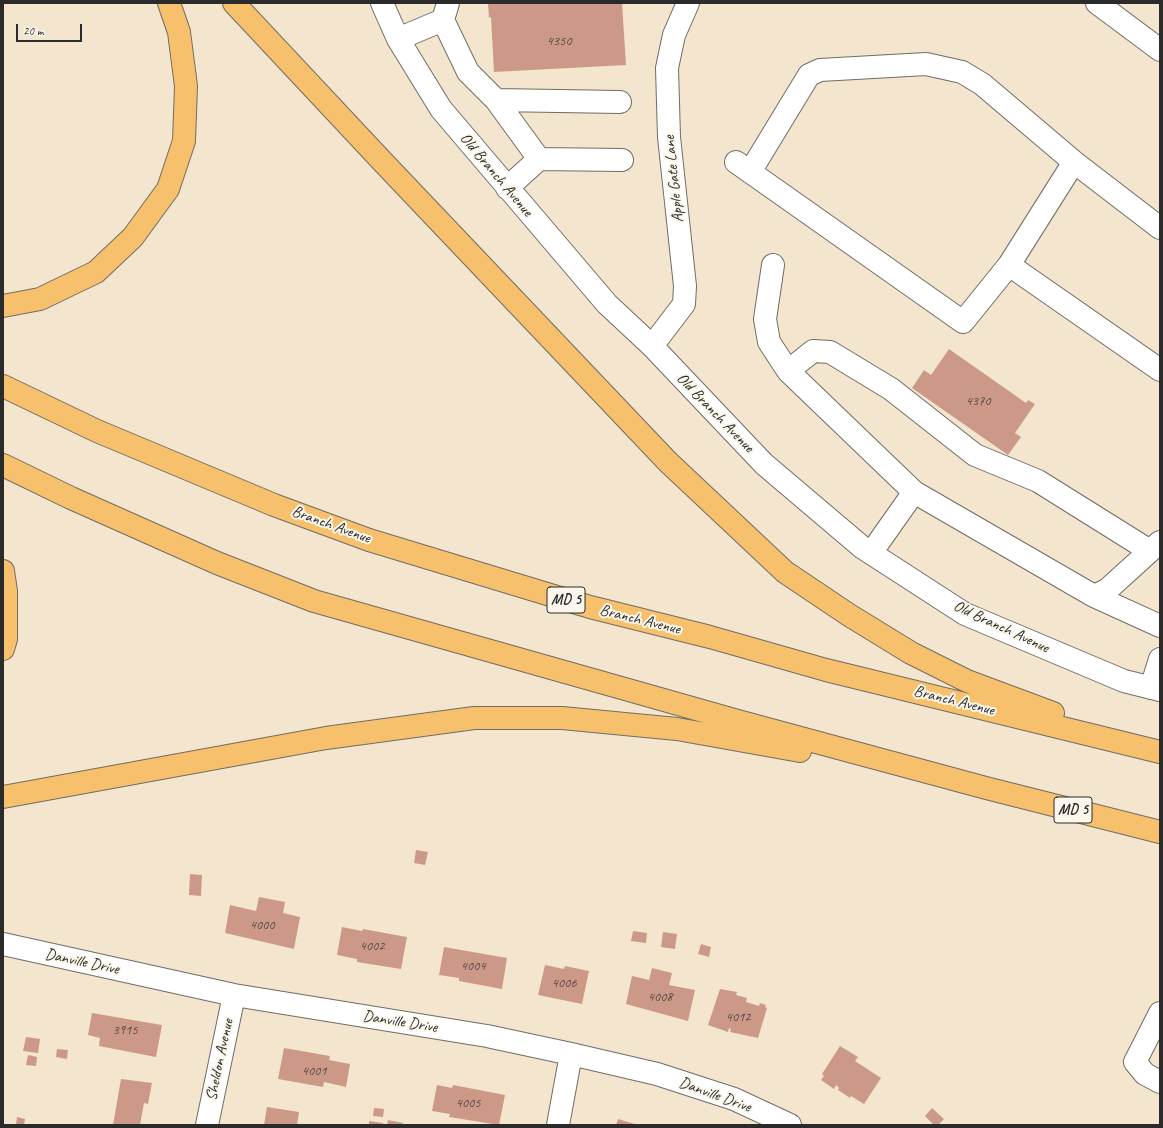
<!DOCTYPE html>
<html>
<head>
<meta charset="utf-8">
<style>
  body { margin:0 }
  #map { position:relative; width:1163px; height:1128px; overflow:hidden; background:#f4e6ce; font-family:Caveat,sans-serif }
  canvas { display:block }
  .frame { position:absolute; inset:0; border:4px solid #2b2b2b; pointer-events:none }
  .scale { position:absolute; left:16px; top:24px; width:66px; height:18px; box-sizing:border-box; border:2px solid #2b2b2b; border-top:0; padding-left:5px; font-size:12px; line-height:14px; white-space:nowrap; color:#2b2b2b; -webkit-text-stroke:3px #fbf7ec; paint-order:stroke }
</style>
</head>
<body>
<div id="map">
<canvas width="1163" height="1128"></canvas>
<div class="frame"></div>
<div class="scale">20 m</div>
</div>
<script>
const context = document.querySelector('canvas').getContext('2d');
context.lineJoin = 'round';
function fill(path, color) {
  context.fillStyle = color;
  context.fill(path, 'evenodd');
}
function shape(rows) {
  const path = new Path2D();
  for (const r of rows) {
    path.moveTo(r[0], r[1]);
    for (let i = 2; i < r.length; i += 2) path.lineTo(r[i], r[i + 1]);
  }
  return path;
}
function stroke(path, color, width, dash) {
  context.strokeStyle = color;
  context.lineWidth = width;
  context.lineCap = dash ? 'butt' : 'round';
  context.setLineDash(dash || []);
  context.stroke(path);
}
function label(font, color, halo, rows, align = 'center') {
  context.font = font + ' Caveat,sans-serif';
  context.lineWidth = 4;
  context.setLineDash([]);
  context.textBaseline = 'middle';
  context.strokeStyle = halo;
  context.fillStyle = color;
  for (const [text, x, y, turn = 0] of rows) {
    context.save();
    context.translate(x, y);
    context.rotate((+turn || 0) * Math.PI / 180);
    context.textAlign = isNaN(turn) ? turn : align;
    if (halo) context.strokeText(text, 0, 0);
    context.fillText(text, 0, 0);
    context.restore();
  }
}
const building = shape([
  [488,3,622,3,626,65,494,72,491,17,489,18],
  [949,349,1026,403,1028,400,1035,404,1015,433,1021,437,1008,455,912,388,924,370,931,375],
  [416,850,428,852,425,865,414,863],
  [190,874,202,875,201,896,189,895],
  [259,897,285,902,283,913,300,917,294,949,225,933,230,905,256,911],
  [342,927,362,931,363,929,407,937,401,969,357,962,357,959,337,955],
  [633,931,647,933,646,943,631,941],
  [663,932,677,934,675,949,661,947],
  [701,944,711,947,709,957,698,954],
  [444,947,507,958,502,989,459,981,459,978,439,975],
  [545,965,564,969,565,966,589,971,582,1004,538,995],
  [652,968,672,973,669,985,695,990,688,1021,626,1004,632,976,649,980],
  [720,989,737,992,736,995,747,998,746,1002,759,1006,760,1003,766,1005,765,1007,767,1008,758,1038,730,1032,731,1029,729,1028,728,1032,708,1025],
  [92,1013,162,1025,156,1057,99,1046,100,1038,88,1035],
  [26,1037,40,1039,38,1053,23,1051],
  [840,1046,858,1057,855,1061,881,1078,864,1104,851,1096,850,1098,838,1090,839,1088,836,1085,834,1089,821,1080,824,1076,822,1074],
  [284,1048,330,1056,329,1060,350,1064,346,1087,324,1082,323,1087,278,1079],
  [57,1049,68,1050,67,1059,56,1057],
  [28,1055,37,1057,36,1066,26,1065],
  [121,1079,152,1083,148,1104,144,1103,140,1125,113,1125],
  [437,1085,452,1088,453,1085,505,1095,499,1125,449,1117,450,1114,432,1111],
  [267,1107,299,1112,297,1125,264,1125],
  [374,1108,384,1109,383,1117,373,1116],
  [932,1108,944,1119,938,1125,934,1125,925,1116],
  [17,1117,25,1119,24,1125,16,1125],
  [618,1119,638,1125,616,1125],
  [388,1120,403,1123,403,1125,387,1125],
  [369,1121,383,1123,383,1125,369,1125]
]);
const minor = shape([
  [382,3,398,39,441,109,607,304,652,346,764,464,863,548,965,614,1124,681,1160,690],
  [1097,3,1160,50],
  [443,20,468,72,496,100,620,102],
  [398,39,443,20,448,3],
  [496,100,539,159,622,160],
  [736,162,963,322,1009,265,1160,370],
  [750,172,809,75,820,70,926,64,962,72,982,84,1074,162],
  [507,188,539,159],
  [773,265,765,319,769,342,788,371,914,492],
  [1009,265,1074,162,1160,228],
  [652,346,684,304,685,286,669,137,667,68,674,35,688,3],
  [788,371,813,351,830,352,891,389,975,455,1038,481,1150,551],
  [871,553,914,492,1094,596,1107,590,1160,542],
  [1094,596,1160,626],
  [1151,688,1160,659],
  [3,944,234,995,487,1036,571,1054,657,1074,734,1099,790,1125],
  [1160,1013,1135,1062,1145,1074,1160,1082],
  [207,1125,234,995],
  [558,1125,571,1054]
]);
const highway = shape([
  [234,3,381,160,668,462,785,572,849,615,911,653,967,681,1053,713],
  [3,306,40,299,96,272,133,237,168,189,184,141,186,86,179,32,169,3],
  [3,386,97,431,274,505,369,540,590,607,710,637,826,670,1160,752],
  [3,465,71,498,217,563,314,601,738,721,986,788,1160,832],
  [3,571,6,591,6,639,3,649],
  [3,797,326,738,474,718,562,718,677,729,800,751]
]);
const numberNames = [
  ["4350",559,41],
  ["4370",978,401],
  ["4000",262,925],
  ["4002",372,946],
  ["4004",473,966],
  ["4006",564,983],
  ["4008",660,997],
  ["4012",738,1017],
  ["3915",125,1030],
  ["4001",314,1071],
  ["4005",468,1103]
];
const shields = [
  [566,600,38],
  [1073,810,38]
];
const shieldNames = [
  ["MD 5",566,600],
  ["MD 5",1073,810]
];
const streetNames = [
  ["Old Branch Avenue",496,175,50],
  ["Apple Gate Lane",674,179,-96],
  ["Old Branch Avenue",715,413,46],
  ["Branch Avenue",331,525,20],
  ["Branch Avenue",640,620,14],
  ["Old Branch Avenue",1001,627,25],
  ["Branch Avenue",954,701,14],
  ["Danville Drive",82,962,12],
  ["Danville Drive",400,1022,9],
  ["Sheldon Avenue",220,1060,-78],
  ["Danville Drive",715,1095,20]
];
fill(building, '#c98');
stroke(minor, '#716c64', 24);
stroke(highway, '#716c64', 24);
stroke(minor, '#fff', 22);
stroke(highway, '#f7c06c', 22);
label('14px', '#534642', null, numberNames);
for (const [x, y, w] of shields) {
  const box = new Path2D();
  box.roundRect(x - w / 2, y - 13, w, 26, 3);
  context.fillStyle = '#fbf7ec';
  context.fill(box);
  stroke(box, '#2b2b2b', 1);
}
label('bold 15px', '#2b2b2b', null, shieldNames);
label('16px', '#2b2b2b', '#fbf7ec', streetNames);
</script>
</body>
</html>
